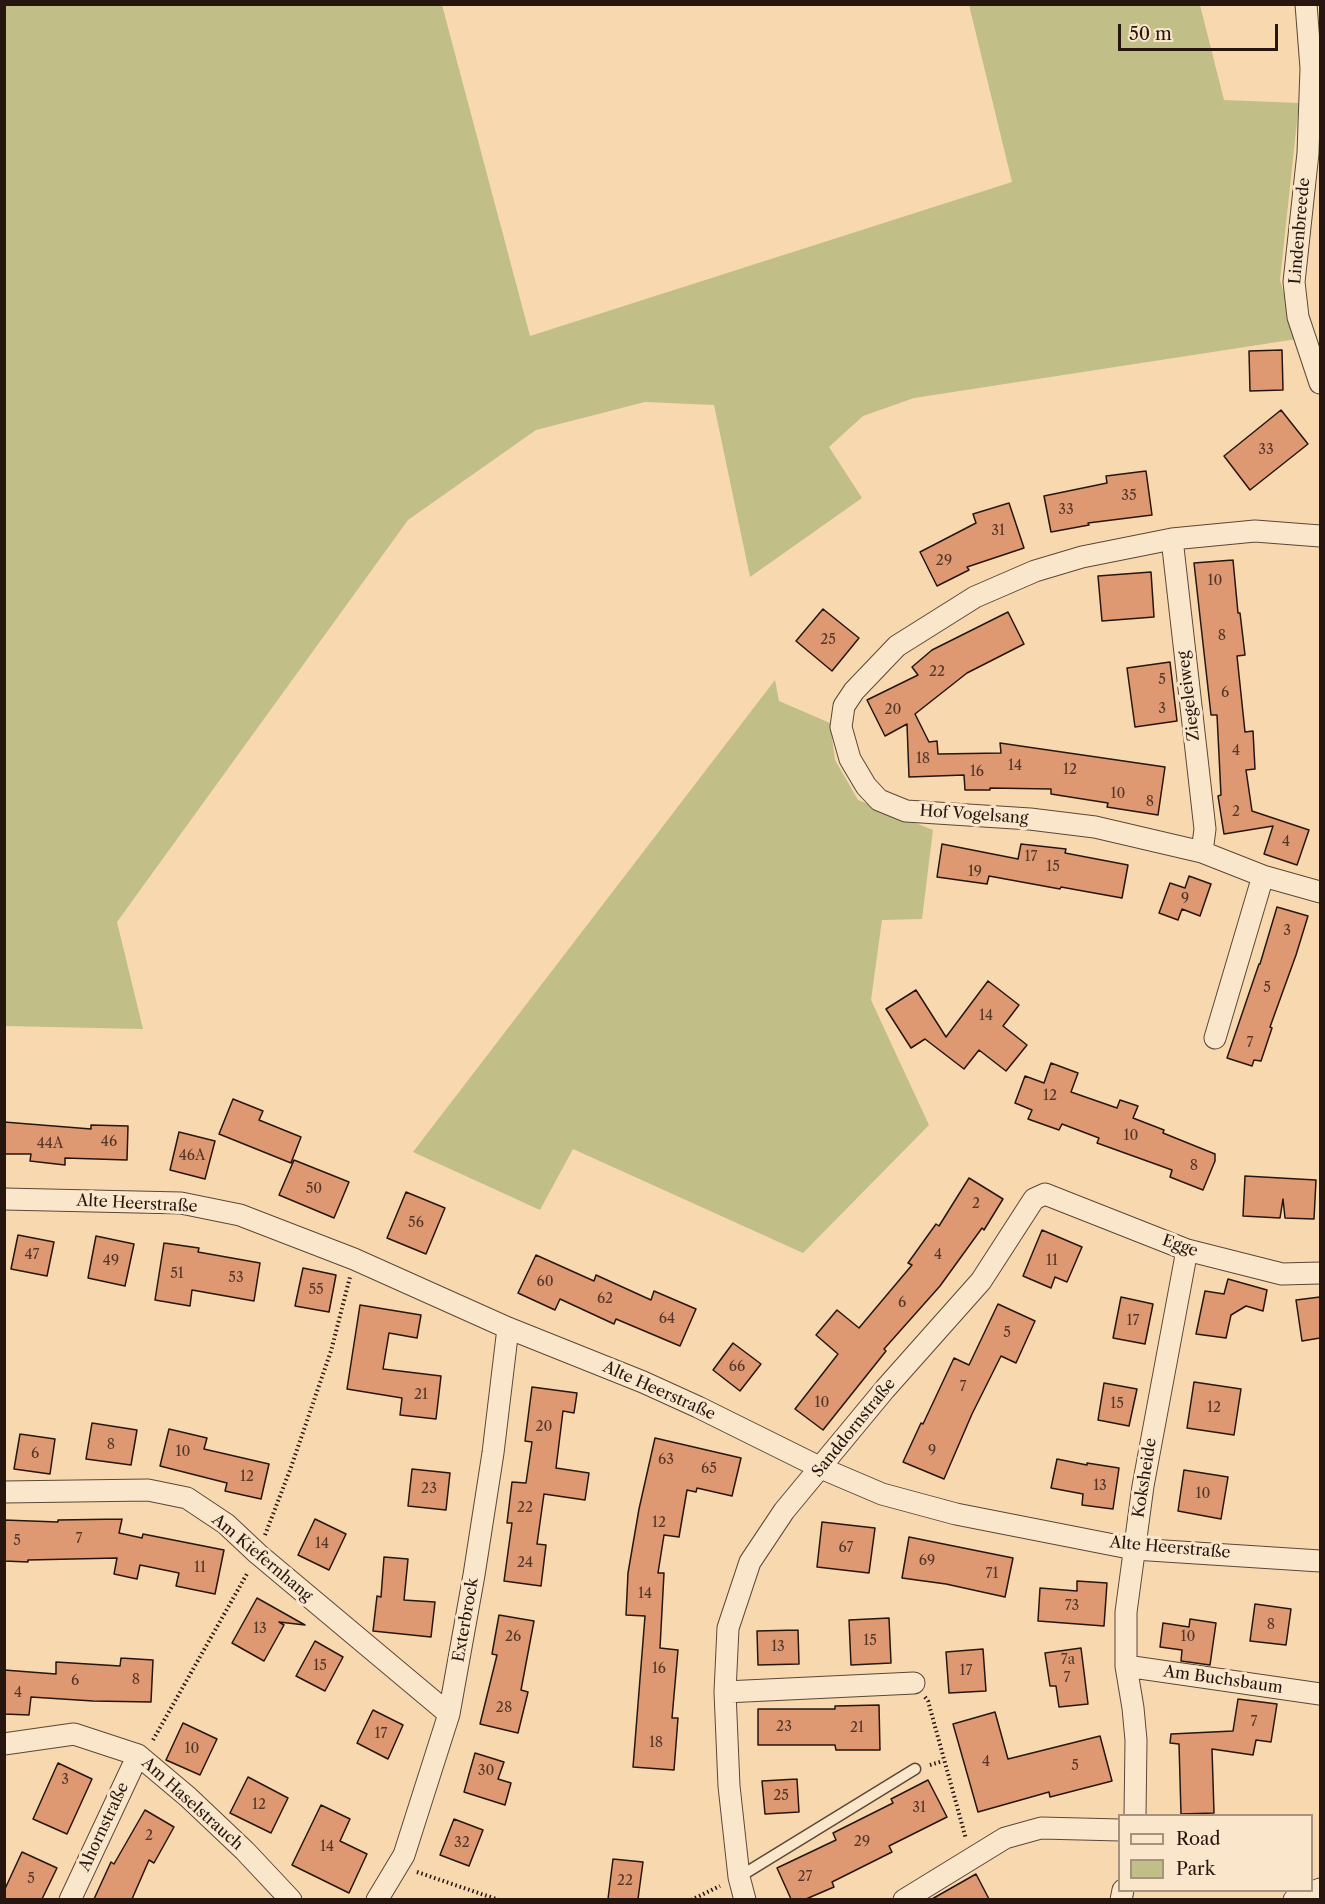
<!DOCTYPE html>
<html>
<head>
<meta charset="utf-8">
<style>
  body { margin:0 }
  #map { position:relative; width:1325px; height:1904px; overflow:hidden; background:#f8d9af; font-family:"Libre Caslon Text",serif }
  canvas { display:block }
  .frame { position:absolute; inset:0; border:6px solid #26160f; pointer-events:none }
  .legend { position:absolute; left:1118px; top:1814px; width:195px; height:78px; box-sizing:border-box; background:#fae6cb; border:2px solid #a59380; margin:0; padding:8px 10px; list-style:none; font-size:18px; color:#26160f }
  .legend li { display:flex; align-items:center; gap:12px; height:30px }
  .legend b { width:30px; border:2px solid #a59380 }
  .scale { position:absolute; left:1118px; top:24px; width:160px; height:27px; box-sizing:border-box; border:3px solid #26160f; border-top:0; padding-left:8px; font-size:18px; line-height:21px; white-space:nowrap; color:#26160f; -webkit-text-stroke:4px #fae6cb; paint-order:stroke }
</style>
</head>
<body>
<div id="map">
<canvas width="1325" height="1904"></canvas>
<div class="frame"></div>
<ul class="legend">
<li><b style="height:8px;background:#fae6cb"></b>Road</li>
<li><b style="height:16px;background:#c2be87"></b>Park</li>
</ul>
<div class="scale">50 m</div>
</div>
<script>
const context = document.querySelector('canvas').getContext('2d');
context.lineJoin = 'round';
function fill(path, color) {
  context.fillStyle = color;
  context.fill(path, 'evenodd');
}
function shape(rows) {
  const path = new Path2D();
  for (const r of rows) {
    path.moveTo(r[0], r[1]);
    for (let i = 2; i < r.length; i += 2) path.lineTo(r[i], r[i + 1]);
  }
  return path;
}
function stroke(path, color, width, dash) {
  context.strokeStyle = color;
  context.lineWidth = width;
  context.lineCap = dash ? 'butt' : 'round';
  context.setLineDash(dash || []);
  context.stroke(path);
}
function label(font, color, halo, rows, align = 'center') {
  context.font = font + ' "Libre Caslon Text",serif';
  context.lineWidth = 6;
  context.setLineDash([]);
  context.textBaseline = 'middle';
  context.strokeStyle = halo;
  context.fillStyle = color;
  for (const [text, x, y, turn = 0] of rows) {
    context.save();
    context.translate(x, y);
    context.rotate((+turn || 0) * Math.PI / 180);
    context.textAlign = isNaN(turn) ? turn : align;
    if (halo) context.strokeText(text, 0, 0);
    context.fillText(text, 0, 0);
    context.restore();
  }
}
const green = shape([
  [4,5,442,5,530,336,1012,182,969,5,1200,5,1224,100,1299,103,1280,280,1297,339,914,398,863,416,829,447,862,498,750,577,714,405,645,402,536,430,408,520,117,922,143,1029,5,1026],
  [775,680,779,701,830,723,835,760,858,800,933,830,922,919,882,920,871,1000,929,1125,803,1253,573,1149,540,1210,413,1152]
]);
const building = shape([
  [1282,350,1283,390,1250,391,1249,351,1282,350],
  [1281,410,1308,444,1250,490,1224,456,1281,410],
  [1146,471,1152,515,1088,523,1089,525,1051,532,1044,496,1107,483,1106,476,1146,471],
  [1009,503,1024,548,967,567,969,570,937,586,920,552,976,523,973,514,1009,503],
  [1233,560,1238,613,1240,613,1245,655,1237,656,1245,732,1253,731,1255,769,1246,770,1252,811,1309,830,1297,865,1264,854,1273,826,1224,834,1218,796,1221,795,1217,715,1211,715,1194,563,1233,560],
  [1151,572,1154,617,1102,621,1098,576,1151,572],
  [823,609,859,638,832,671,796,641,823,609],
  [1008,612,1024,644,967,673,915,714,929,742,937,741,938,754,1001,753,1000,743,1165,767,1158,815,1107,807,1108,803,1051,794,1051,789,990,788,990,790,965,790,964,775,909,777,907,724,885,736,867,700,918,675,912,667,932,650,1008,612],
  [1170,662,1177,721,1135,727,1127,668,1170,662],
  [942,844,1018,859,1021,844,1066,849,1065,853,1128,865,1122,898,1061,887,1060,889,989,876,987,884,937,877,942,844],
  [1189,876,1211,884,1200,916,1182,909,1178,920,1159,913,1170,883,1185,888,1189,876],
  [1277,907,1308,916,1296,955,1270,1027,1272,1028,1261,1061,1254,1060,1252,1066,1227,1058,1259,964,1260,964,1277,907],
  [988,981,1019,1005,1003,1026,1027,1045,1006,1071,979,1050,964,1069,925,1039,911,1048,886,1009,916,990,946,1037,988,981],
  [1051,1063,1078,1073,1071,1092,1117,1108,1120,1100,1138,1106,1133,1118,1164,1130,1163,1133,1215,1154,1215,1161,1203,1190,1170,1177,1172,1170,1097,1143,1099,1138,1062,1124,1059,1130,1028,1119,1032,1110,1015,1103,1025,1076,1044,1083,1051,1063],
  [233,1099,263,1111,259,1120,301,1137,291,1163,219,1134,233,1099],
  [4,1122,91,1129,91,1125,128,1126,127,1160,65,1158,65,1165,30,1161,31,1154,4,1154,4,1122],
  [179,1132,215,1141,205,1179,170,1170,179,1132],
  [294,1160,349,1182,334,1218,279,1195,294,1160],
  [1245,1176,1316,1180,1314,1219,1285,1218,1283,1199,1280,1218,1243,1216,1245,1176],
  [969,1178,1003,1199,984,1230,982,1228,940,1286,884,1349,886,1351,823,1430,795,1409,838,1354,816,1335,837,1310,859,1328,912,1265,908,1263,936,1224,939,1226,969,1178],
  [406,1192,445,1208,426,1254,387,1238,406,1192],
  [1042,1230,1082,1247,1067,1282,1055,1277,1051,1288,1023,1276,1042,1230],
  [18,1235,54,1242,47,1276,11,1269,18,1235],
  [96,1236,134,1244,125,1286,88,1278,96,1236],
  [164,1243,199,1248,198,1252,260,1263,254,1301,192,1290,190,1306,155,1300,164,1243],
  [536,1255,594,1281,596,1275,651,1300,654,1291,696,1309,680,1346,616,1319,614,1324,560,1299,555,1310,518,1293,536,1255],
  [303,1268,336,1275,329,1312,295,1306,303,1268],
  [1228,1279,1267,1290,1263,1311,1246,1306,1231,1315,1226,1338,1196,1334,1205,1291,1224,1294,1228,1279],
  [1121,1297,1153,1304,1145,1344,1113,1338,1121,1297],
  [1320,1297,1320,1338,1302,1341,1296,1300,1320,1297],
  [998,1304,1035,1321,1016,1363,1001,1356,972,1414,944,1479,903,1462,921,1423,923,1424,954,1358,969,1365,998,1304],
  [360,1305,421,1315,417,1338,389,1333,383,1369,441,1376,436,1419,400,1415,402,1398,347,1389,360,1305],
  [733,1343,761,1364,740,1391,713,1370,733,1343],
  [1194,1382,1241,1389,1234,1435,1187,1428,1194,1382],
  [1104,1383,1137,1389,1129,1426,1098,1420,1104,1383],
  [532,1387,577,1393,574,1413,563,1411,556,1468,589,1473,585,1500,544,1494,537,1544,546,1545,541,1586,504,1581,512,1523,507,1523,512,1482,526,1483,532,1442,525,1441,532,1387],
  [92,1423,137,1430,131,1465,86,1459,92,1423],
  [169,1429,207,1438,204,1449,269,1464,261,1499,225,1491,227,1483,160,1466,169,1429],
  [20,1434,55,1439,50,1474,14,1469,20,1434],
  [655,1438,741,1458,732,1496,697,1488,696,1492,687,1490,679,1537,664,1535,658,1573,664,1573,660,1648,678,1650,672,1718,678,1718,674,1770,633,1767,645,1616,626,1615,628,1573,639,1509,655,1438],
  [1057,1459,1087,1465,1087,1463,1119,1468,1113,1509,1082,1505,1083,1494,1051,1488,1057,1459],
  [412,1469,450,1473,446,1510,408,1506,412,1469],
  [1184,1470,1228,1477,1221,1519,1178,1511,1184,1470],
  [122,1519,119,1533,142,1538,143,1534,224,1550,215,1594,176,1586,179,1573,140,1565,137,1579,114,1574,117,1558,28,1560,28,1562,4,1561,4,1520,58,1522,58,1520,122,1519],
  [315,1519,346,1534,329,1570,298,1555,315,1519],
  [822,1522,875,1528,869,1573,817,1567,822,1522],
  [909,1537,1013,1558,1005,1597,946,1584,902,1578,909,1537],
  [384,1557,408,1559,404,1600,435,1602,431,1637,373,1631,377,1596,381,1597,384,1557],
  [1077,1581,1107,1583,1104,1626,1038,1621,1040,1588,1077,1591,1077,1581],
  [257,1598,305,1625,279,1622,284,1625,264,1661,232,1643,257,1598],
  [1255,1604,1291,1609,1286,1645,1250,1641,1255,1604],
  [499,1615,534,1621,521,1690,528,1692,518,1733,480,1724,497,1655,492,1654,499,1615],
  [889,1618,891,1663,851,1665,849,1620,889,1618],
  [1190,1619,1216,1623,1210,1665,1181,1661,1182,1650,1160,1647,1163,1623,1189,1627,1190,1619],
  [798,1630,799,1664,758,1665,757,1631,798,1630],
  [315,1641,343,1657,325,1691,296,1676,315,1641],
  [1081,1648,1088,1704,1059,1707,1056,1686,1050,1686,1045,1653,1081,1648],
  [983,1649,986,1691,949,1693,946,1652,983,1649],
  [121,1658,153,1660,151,1702,93,1701,31,1697,29,1715,4,1714,4,1670,56,1674,56,1662,120,1666,121,1658],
  [1238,1699,1277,1704,1271,1742,1256,1740,1253,1755,1212,1749,1214,1813,1181,1814,1179,1744,1170,1743,1171,1734,1233,1731,1238,1699],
  [879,1705,880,1750,836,1750,835,1745,758,1745,758,1709,835,1709,835,1706,879,1705],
  [373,1710,403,1725,388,1759,357,1743,373,1710],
  [995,1712,1008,1759,1100,1736,1112,1781,1050,1797,1049,1792,978,1812,953,1724,995,1712],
  [183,1723,217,1739,200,1775,166,1760,183,1723],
  [475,1753,504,1762,498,1779,511,1783,505,1805,464,1792,475,1753],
  [58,1763,92,1779,67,1834,33,1819,58,1763],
  [248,1777,288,1798,271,1833,230,1813,248,1777],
  [797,1779,799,1812,765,1814,762,1781,797,1779],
  [928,1780,947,1817,889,1846,892,1852,832,1882,834,1887,806,1899,791,1899,777,1868,836,1840,833,1833,893,1803,891,1799,928,1780],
  [321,1805,350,1819,340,1841,367,1854,349,1893,292,1865,321,1805],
  [145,1810,174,1827,154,1863,149,1860,132,1899,94,1899,111,1862,114,1864,145,1810],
  [454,1819,483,1830,469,1866,440,1855,454,1819],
  [22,1852,57,1868,42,1899,4,1899,4,1891,22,1852],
  [613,1859,643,1862,638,1899,608,1899,613,1859],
  [976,1874,989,1899,932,1899,976,1874]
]);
const path = shape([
  [4,6,5,4],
  [265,1535,290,1470,331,1351,350,1277],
  [925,1697,928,1701,966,1839],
  [153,1740,248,1572],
  [930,1765,943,1761],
  [417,1872,499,1900],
  [691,1900,720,1886]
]);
const service = shape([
  [739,1877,915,1769]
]);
const minor = shape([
  [1306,4,1311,68,1308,153,1294,282,1298,317,1320,383],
  [1320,536,1255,531,1172,539,1082,557,1035,571,975,597,897,646,854,691,844,706,841,727,850,759,866,786,879,800,906,811,1030,819,1095,827,1202,852,1263,876,1320,892],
  [1172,539,1205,829,1202,852],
  [1215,1038,1263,876],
  [4,1199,181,1203,240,1215,354,1259,508,1328,643,1382,698,1407,821,1468,882,1494,956,1514,1134,1549,1320,1561],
  [4,1492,148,1490,187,1498,226,1524,258,1554,449,1714],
  [1126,1666,1320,1694],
  [725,1692,914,1683],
  [4,1744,74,1734,138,1755,188,1797,245,1851,291,1900],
  [1135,1816,1136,1740,1133,1708,1126,1666,1126,1612,1143,1486,1187,1250],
  [70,1900,138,1755],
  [377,1900,404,1855,449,1714,474,1575,493,1453,508,1328],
  [745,1900,739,1877,729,1786,725,1692,728,1628,750,1562,784,1511,885,1389,981,1281,1034,1199,1045,1194,1187,1250,1282,1274,1320,1273],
  [904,1900,1005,1838,1041,1828,1120,1830],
  [1121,1900,1123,1890],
  [1294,1900,1320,1889]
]);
const numberNames = [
  ["33",1266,450],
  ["35",1129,496],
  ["33",1066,510],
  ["31",998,531],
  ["29",944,561],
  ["10",1215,581],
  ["8",1222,636],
  ["25",828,640],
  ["22",937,672],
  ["5",1162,680],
  ["6",1225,693],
  ["3",1162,709],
  ["20",893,710],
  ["4",1236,751],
  ["18",923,759],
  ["14",1015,766],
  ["12",1070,770],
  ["16",977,772],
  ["10",1118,794],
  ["8",1150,802],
  ["2",1236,812],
  ["4",1286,842],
  ["17",1031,857],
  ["15",1053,867],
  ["19",975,872],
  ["9",1185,899],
  ["3",1287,931],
  ["5",1267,988],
  ["14",986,1016],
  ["7",1250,1043],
  ["12",1050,1096],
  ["10",1131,1136],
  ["46",109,1142],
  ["44A",50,1144],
  ["46A",192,1156],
  ["8",1194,1166],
  ["50",314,1189],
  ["2",976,1204],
  ["56",416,1223],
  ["47",32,1255],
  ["4",938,1255],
  ["49",111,1261],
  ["11",1052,1261],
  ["51",177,1274],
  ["53",236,1278],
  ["60",545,1282],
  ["55",316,1290],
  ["62",605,1299],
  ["6",902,1303],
  ["64",667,1319],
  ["17",1133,1321],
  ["5",1007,1333],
  ["66",737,1367],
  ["7",963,1387],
  ["21",421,1395],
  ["10",822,1403],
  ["15",1117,1404],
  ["12",1214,1408],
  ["20",544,1427],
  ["8",111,1445],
  ["9",932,1451],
  ["10",183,1452],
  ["6",35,1454],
  ["63",666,1460],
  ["65",709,1469],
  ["12",247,1477],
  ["13",1100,1486],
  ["23",429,1489],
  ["10",1203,1494],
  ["22",525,1508],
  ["12",659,1523],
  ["7",79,1539],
  ["5",17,1541],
  ["14",322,1544],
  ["67",846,1548],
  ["69",927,1561],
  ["24",525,1563],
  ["11",200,1568],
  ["71",992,1574],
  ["14",645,1594],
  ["73",1072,1606],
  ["8",1271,1625],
  ["13",260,1629],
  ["26",513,1637],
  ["10",1188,1637],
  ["15",870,1641],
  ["13",778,1647],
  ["7a",1068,1660],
  ["15",320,1666],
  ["16",659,1669],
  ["17",966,1671],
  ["7",1067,1678],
  ["8",136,1680],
  ["6",75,1681],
  ["4",18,1693],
  ["28",504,1708],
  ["7",1254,1722],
  ["23",784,1727],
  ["21",857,1728],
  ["17",381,1734],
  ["18",656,1743],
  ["10",192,1749],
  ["4",986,1762],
  ["5",1075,1766],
  ["30",486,1771],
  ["3",65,1780],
  ["25",781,1796],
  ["12",259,1805],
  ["31",919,1808],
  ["2",149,1836],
  ["29",862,1842],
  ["32",462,1843],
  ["14",327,1847],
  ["27",805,1877],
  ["5",31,1879],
  ["22",625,1881]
];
const streetNames = [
  ["Lindenbreede",1300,231,-85],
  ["Ziegeleiweg",1189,696,-97],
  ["Hof Vogelsang",974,815,4],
  ["Alte Heerstraße",137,1204,3],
  ["Egge",1180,1246,19],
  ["Alte Heerstraße",659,1391,24],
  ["Sanddornstraße",854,1428,-51],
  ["Koksheide",1145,1478,-81],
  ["Alte Heerstraße",1170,1548,5],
  ["Am Kiefernhang",262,1558,40],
  ["Exterbrock",466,1620,-80],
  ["Am Buchsbaum",1223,1680,8],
  ["Am Haselstrauch",192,1804,42],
  ["Ahornstraße",104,1827,-65]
];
fill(green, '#c2be87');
fill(building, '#de9973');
stroke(building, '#26160f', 1.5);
stroke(service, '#5a4737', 13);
stroke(minor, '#5a4737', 23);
stroke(path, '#26160f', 4, [1.5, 3]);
stroke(service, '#fae6cb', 10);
stroke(minor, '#fae6cb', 21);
label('14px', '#543728', null, numberNames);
label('16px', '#26160f', '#fae6cb', streetNames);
</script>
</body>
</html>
